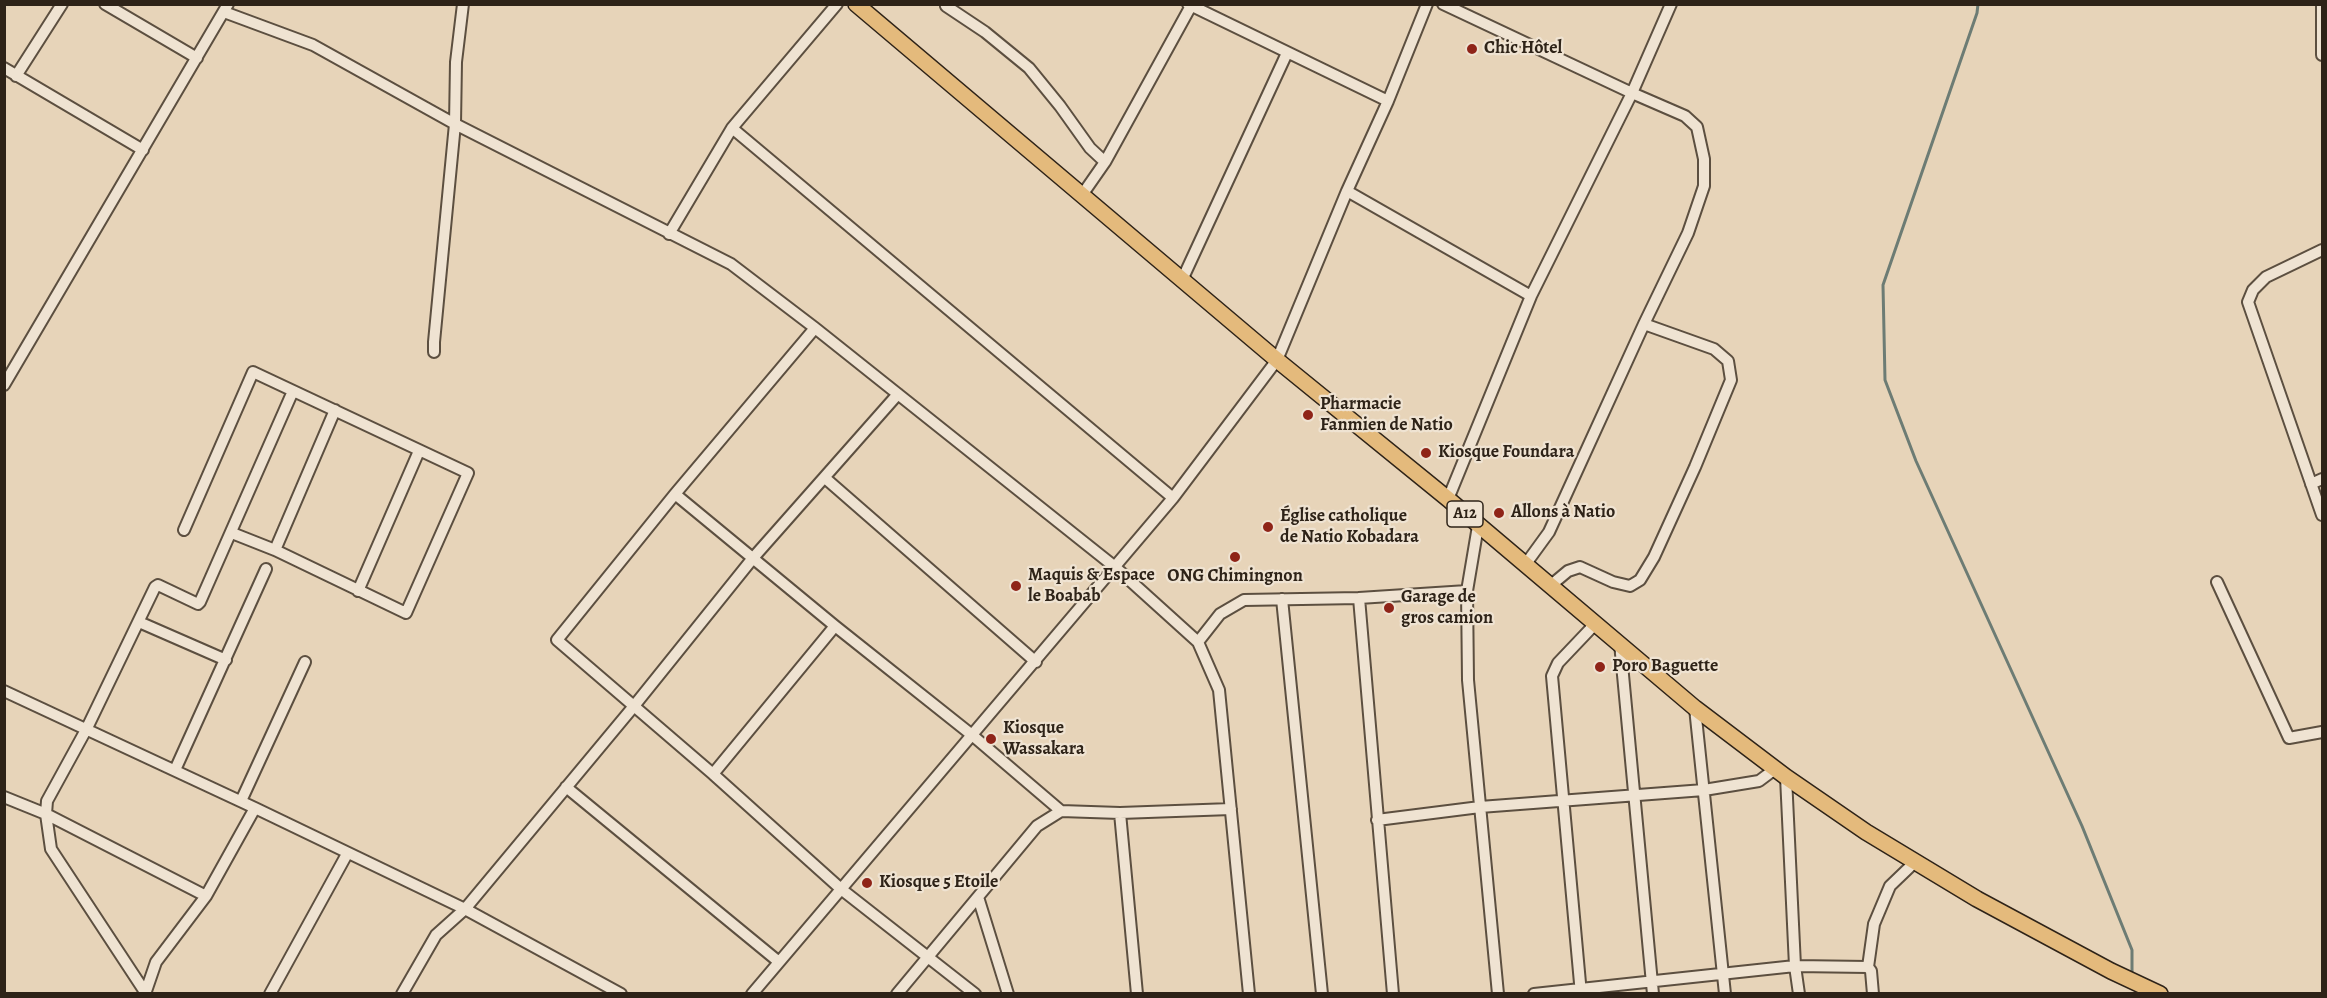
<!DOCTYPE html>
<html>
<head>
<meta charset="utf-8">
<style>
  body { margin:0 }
  #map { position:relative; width:2327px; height:998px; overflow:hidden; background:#e7d4b9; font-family:Alegreya,serif }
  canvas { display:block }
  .frame { position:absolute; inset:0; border:6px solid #2e2318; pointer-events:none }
</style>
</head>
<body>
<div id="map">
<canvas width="2327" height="998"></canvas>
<div class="frame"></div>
</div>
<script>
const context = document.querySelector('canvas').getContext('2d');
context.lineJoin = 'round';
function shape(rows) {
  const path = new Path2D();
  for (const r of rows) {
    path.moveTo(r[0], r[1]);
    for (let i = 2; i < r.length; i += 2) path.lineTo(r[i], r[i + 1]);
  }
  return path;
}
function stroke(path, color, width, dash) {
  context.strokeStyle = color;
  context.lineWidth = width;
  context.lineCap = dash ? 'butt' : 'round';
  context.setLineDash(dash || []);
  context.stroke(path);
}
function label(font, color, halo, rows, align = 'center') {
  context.font = font + ' Alegreya,serif';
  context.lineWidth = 4.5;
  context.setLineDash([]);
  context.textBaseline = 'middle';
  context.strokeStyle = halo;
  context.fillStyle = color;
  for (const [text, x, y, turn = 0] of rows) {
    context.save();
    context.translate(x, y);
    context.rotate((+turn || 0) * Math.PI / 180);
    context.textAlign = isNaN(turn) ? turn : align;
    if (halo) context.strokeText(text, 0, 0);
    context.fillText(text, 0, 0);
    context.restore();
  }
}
const stream = shape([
  [1978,4,1977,13,1883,285,1885,380,1916,461,2082,826,2132,950,2132,977]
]);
const street = shape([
  [105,4,197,58],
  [947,4,946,6,985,32,1029,68,1060,106,1090,148,1105,162],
  [1188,4,1388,101],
  [1443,4,1632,93,1685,116,1697,127,1704,159,1704,186,1688,233,1644,324,1549,532,1525,565],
  [2322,4,2322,55],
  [224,12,313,45,455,124,731,264,815,328,1115,567,1198,642,1219,690,1249,994],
  [4,68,143,150],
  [16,76,62,4],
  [732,128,1173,498],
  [1347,191,1531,296],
  [1082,195,1105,162,1192,4],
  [669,234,732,128,837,4],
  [2322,250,2266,277,2253,290,2248,302,2322,515],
  [1182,280,1287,53],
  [815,328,675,494,557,640,713,774,841,889,975,994],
  [434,352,434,342,455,124,456,62,463,4],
  [4,385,228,4],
  [825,478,1036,662],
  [2311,484,2322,479],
  [675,494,835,626,972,735,1061,811],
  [1448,499,1531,296,1632,93,1671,4],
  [1478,526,1467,591,1468,680,1498,994],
  [184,530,253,372,468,473,406,613,275,550,232,533],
  [275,550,335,410],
  [2217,582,2289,738,2322,732],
  [1550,586,1568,571,1580,567,1613,582,1630,586,1640,580,1654,557,1695,467,1731,380,1728,361,1714,349,1644,324],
  [358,591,419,451],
  [1359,598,1393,994],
  [1282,599,1322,994],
  [139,622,226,660],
  [1198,642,1220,614,1244,600,1359,598,1467,591],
  [1620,643,1653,994],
  [4,691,255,808,465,909,621,994],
  [1695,708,1725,994],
  [175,770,266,569],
  [713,774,835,626],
  [1786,777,1795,966,1799,994],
  [566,787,779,962],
  [4,797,46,814,206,896],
  [241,801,305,662],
  [1120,813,1137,994],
  [1377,820,1480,807,1704,790,1759,781,1775,769],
  [978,897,1008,994],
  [145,992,51,849,46,814,47,801,87,728,155,587,158,585,198,604,200,602,293,391],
  [145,994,156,962,206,896,255,808],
  [270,994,347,854],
  [402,994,436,935,465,909,634,706,753,558,898,394],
  [752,994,1173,498,1277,360,1347,191,1388,101,1427,4],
  [897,994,1037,826,1061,811,1120,813,1231,809],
  [1534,994,1795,966,1868,967],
  [1581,994,1552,676,1558,663,1596,623],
  [1873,994,1871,971,1868,967,1874,924,1890,886,1915,862]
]);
const primary = shape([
  [856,4,1277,360,1448,499,1695,708,1786,777,1866,832,1977,899,2111,971,2160,994]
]);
const markers = [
  [1472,49,6,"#8f2418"],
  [1308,415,6,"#8f2418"],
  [1426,453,6,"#8f2418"],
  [1499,513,6,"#8f2418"],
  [1268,527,6,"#8f2418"],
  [1235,557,6,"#8f2418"],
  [1016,586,6,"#8f2418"],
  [1389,608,6,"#8f2418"],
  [1600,667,6,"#8f2418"],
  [991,739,6,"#8f2418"],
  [867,883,6,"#8f2418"]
];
const shields = [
  [1465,514,36]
];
const shieldNames = [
  ["A12",1465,514]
];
const poiNames = [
  ["Chic Hôtel",1484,49],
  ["Pharmacie",1320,405],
  ["Fanmien de Natio",1320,426],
  ["Kiosque Foundara",1438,453],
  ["Allons à Natio",1511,513],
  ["Église catholique",1280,517],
  ["de Natio Kobadara",1280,538],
  ["Maquis & Espace",1028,576],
  ["le Boabab",1028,597],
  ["ONG Chimingnon",1235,577,"center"],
  ["Garage de",1401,598],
  ["gros camion",1401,619],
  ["Poro Baguette",1612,667],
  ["Kiosque",1003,729],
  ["Wassakara",1003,750],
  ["Kiosque 5 Etoile",879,883]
];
stroke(stream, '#6d7c74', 3);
stroke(street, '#5c4f40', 14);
stroke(primary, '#2e2318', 18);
stroke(street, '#efe3d2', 10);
stroke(primary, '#e4ba7c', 15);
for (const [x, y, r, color] of markers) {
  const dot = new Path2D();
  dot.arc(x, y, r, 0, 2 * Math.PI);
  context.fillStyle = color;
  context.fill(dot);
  stroke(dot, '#efe3d2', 2);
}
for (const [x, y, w] of shields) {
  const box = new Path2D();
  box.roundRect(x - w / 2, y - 13, w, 26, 4.5);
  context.fillStyle = '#efe3d2';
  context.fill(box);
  stroke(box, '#2e2318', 1.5);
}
label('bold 16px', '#2e2318', null, shieldNames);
label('bold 18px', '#2e2318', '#efe3d2', poiNames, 'left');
</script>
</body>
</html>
